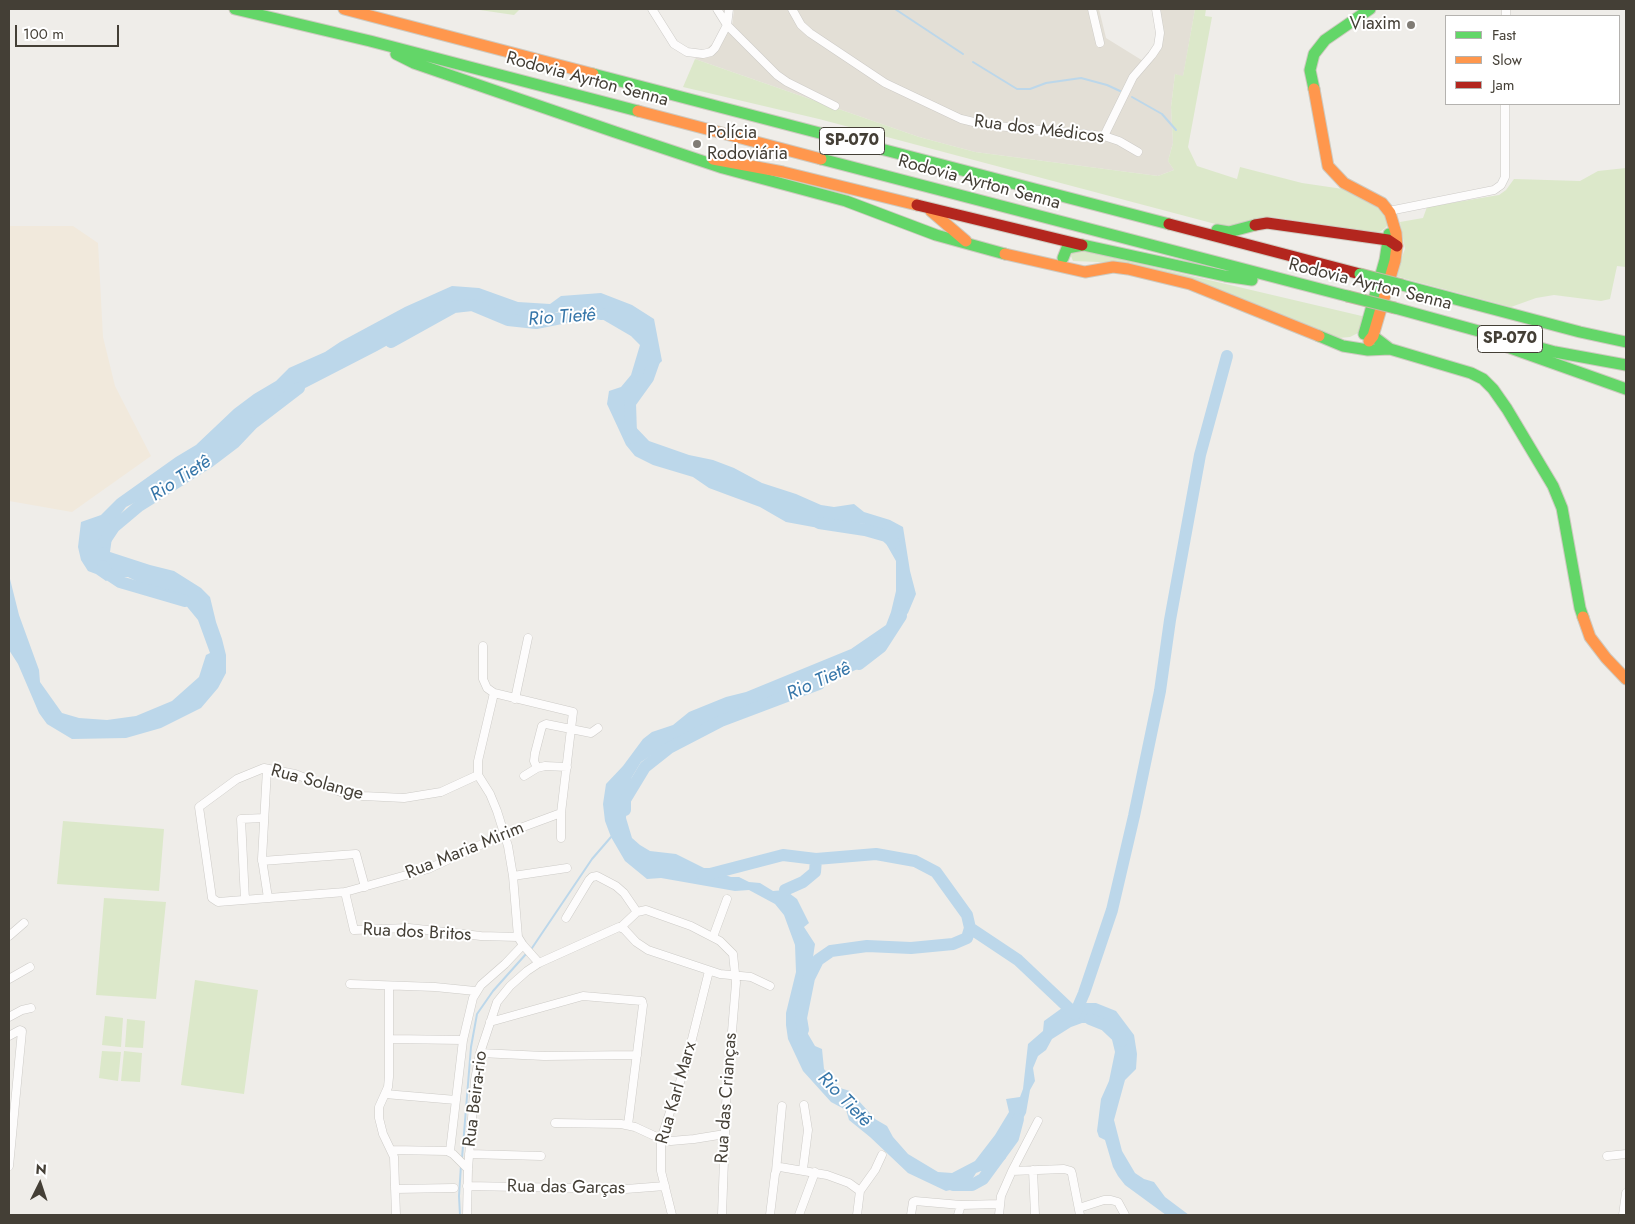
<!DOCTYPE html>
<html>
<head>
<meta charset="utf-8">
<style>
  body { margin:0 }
  #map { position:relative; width:1635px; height:1224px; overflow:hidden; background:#efede9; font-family:Jost,sans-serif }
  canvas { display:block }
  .frame { position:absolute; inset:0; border:10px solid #443f36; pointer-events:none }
  .legend { position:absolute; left:1445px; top:15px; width:175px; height:90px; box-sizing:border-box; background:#fff; border:1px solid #b4b2af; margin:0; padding:6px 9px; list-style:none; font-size:15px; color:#443f36 }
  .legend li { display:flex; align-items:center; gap:10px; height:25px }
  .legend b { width:25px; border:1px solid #b4b2af }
  .north { position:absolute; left:15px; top:1159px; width:50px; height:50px; -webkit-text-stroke:4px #fff; paint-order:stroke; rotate:4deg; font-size:14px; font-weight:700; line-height:20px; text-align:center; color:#443f36 }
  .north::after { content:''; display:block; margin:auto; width:18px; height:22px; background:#443f36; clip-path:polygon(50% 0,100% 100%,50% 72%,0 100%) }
  .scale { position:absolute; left:15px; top:25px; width:104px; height:22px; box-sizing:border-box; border:2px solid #443f36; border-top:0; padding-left:6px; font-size:15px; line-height:18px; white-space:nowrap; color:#443f36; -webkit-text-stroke:4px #fff; paint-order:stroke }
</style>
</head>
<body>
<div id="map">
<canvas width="1635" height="1224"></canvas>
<div class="frame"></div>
<ul class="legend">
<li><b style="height:6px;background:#63d668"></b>Fast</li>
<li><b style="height:6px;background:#ff974d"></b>Slow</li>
<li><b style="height:6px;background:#b3261e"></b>Jam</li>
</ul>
<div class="north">N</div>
<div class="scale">100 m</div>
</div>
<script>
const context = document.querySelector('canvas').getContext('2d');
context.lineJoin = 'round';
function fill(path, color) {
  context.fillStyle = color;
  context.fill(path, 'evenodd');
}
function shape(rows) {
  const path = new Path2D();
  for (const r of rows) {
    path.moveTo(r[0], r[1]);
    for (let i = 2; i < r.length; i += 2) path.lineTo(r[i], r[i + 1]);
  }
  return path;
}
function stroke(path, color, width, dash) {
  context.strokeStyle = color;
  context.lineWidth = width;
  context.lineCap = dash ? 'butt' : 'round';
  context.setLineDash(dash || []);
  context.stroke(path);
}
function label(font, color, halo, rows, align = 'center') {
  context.font = font + ' Jost,sans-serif';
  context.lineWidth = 4;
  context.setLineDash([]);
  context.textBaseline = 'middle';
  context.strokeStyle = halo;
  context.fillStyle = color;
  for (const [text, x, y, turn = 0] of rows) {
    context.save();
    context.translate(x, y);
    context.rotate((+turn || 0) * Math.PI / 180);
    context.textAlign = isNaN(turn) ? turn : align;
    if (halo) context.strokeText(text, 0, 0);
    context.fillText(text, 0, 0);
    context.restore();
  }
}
const residential = shape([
  [734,9,1099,9,1106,38,1148,64,1160,46,1160,9,1195,9,1183,77,1175,74,1171,107,1173,143,1168,161,1174,170,1158,176,975,152,919,137,695,59,732,27]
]);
const commercial = shape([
  [9,226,73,226,98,243,103,337,115,386,151,456,72,512,9,501]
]);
const green = shape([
  [473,9,520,9,514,15],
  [1195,9,1206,9,1205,16,1212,17,1188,147,1197,166,1237,179,1240,167,1302,183,1343,189,1382,210,1388,220,1387,226,1384,229,1378,233,1273,217,1254,219,1236,226,1223,226,819,119,683,87,695,59,919,137,975,152,1158,176,1174,170,1168,161,1173,143,1171,107,1175,74,1183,76],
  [1626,168,1626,267,1617,266,1610,299,1601,301,1554,295,1536,298,1511,307,1395,276,1405,249,1400,222,1423,218,1427,207,1499,195,1506,190,1514,179,1580,181,1598,171],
  [1077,249,1366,317,1360,332,1350,337,1338,338,1124,263,1073,261,1071,256,1072,252],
  [63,821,164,829,159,891,57,884],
  [104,898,166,902,156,999,96,995],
  [195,980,258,990,244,1094,181,1085],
  [105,1016,123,1018,121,1047,102,1045],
  [127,1019,145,1021,143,1048,125,1047],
  [102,1051,121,1052,118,1081,99,1078],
  [124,1051,142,1053,140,1082,121,1081]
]);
const water = shape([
  [452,286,479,288,518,302,550,304,561,296,601,293,632,305,654,319,662,361,646,376,632,395,629,409,628,419,649,441,689,455,713,460,734,468,762,483,796,494,821,505,834,507,854,504,864,512,890,520,903,527,910,571,916,594,908,613,860,668,810,690,794,690,766,703,727,714,655,753,641,762,632,777,628,788,626,818,632,838,640,845,650,851,676,854,704,868,731,877,739,877,749,882,760,883,773,891,785,890,797,899,809,923,804,927,815,944,811,971,799,1004,808,1034,815,1046,822,1049,824,1069,840,1088,850,1091,875,1119,887,1126,893,1137,908,1154,938,1172,952,1173,975,1161,995,1135,1009,1112,1006,1099,1020,1097,1023,1089,1028,1044,1043,1031,1044,1021,1062,1008,1080,1003,1096,1003,1116,1011,1134,1035,1137,1054,1136,1069,1125,1080,1114,1120,1122,1151,1135,1173,1144,1179,1154,1182,1165,1197,1189,1215,1166,1215,1125,1185,1118,1176,1113,1167,1105,1140,1099,1137,1097,1131,1101,1099,1109,1081,1115,1052,1109,1027,1101,1023,1082,1023,1071,1027,1052,1039,1046,1050,1038,1056,1033,1068,1035,1081,1030,1090,1026,1113,1009,1144,1006,1158,993,1172,981,1171,976,1173,968,1186,946,1191,908,1173,870,1137,849,1120,846,1110,831,1102,803,1071,788,1039,786,1025,786,1013,796,972,795,945,784,915,775,904,749,890,735,891,661,878,647,879,625,861,611,837,605,821,603,804,606,784,623,766,643,739,652,732,673,725,689,712,726,697,746,692,851,649,886,625,891,612,896,591,896,561,880,533,865,524,847,523,824,529,786,522,760,507,709,488,693,477,653,465,635,456,626,445,607,404,609,391,621,387,631,375,640,345,631,336,595,315,581,311,565,309,534,321,519,324,506,321,486,312,477,303,446,309,432,316,414,326,404,336,377,351,276,403,228,444,193,464,186,475,174,483,126,507,114,523,110,552,150,565,174,571,201,588,210,597,216,622,222,639,226,655,226,673,218,688,201,708,161,728,126,738,72,739,47,724,39,713,18,664,9,650,9,575,19,615,39,670,40,682,62,713,79,718,107,720,136,716,172,701,199,677,206,655,210,653,198,620,184,603,148,589,140,583,128,577,113,577,106,581,96,574,88,571,81,560,78,547,81,522,101,515,117,499,176,457,196,445,234,409,254,394,276,381,289,368,325,352,340,342,405,307]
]);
const stream = shape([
  [895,9,963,54],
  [973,62,1017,89,1030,89,1046,83,1081,78,1107,85,1120,91],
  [1132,97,1162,114,1176,130],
  [530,951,592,859,611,837],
  [462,1158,471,1047,477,1014,493,991,526,954],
  [460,1215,459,1196,461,1165]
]);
const river = shape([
  [391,342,454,307,472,305,508,320,536,323,591,312,602,314],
  [633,438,631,434,630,403,648,378,654,361,654,356],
  [819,523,865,530,886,536,894,543],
  [104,542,114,527,139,506,209,462,234,443,252,424,299,388],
  [103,566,108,574,120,582,185,601],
  [859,664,881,647,901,616],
  [625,810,625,800,645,767,669,748,721,721,819,684],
  [702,874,710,874,783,855,816,859,876,854,915,861,936,872,967,915,970,928,967,938,953,944,911,948,867,946,831,951,818,960,809,978,801,1018,803,1030],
  [785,890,803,882,815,872,816,859],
  [970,928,1018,960,1075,1014,1084,993,1112,910,1134,816,1160,691,1170,620,1200,455,1227,356],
  [1090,1019,1105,1025,1122,1041],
  [953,1185,972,1185,983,1179,1013,1138,1018,1119]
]);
const street = shape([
  [652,9,674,44,687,52,703,54,711,52,715,48,727,25,729,9],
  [717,9,727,25,777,75,787,82,835,106],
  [792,9,801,25,810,33,885,83,961,119,986,125,1104,136,1119,141,1138,152],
  [1092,9,1100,43],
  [1506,16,1506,9],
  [1104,136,1133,77,1152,55,1158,46,1160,33,1156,9],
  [1389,211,1494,190,1501,185,1505,177,1505,104],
  [483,646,483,679,487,688,494,693,573,712,561,813,561,838],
  [494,693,478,761,478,775,441,792,404,798,363,796,341,792,295,774,264,768,237,779,199,807,212,898,218,902,345,892,428,869,504,834,561,813],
  [515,699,528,638],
  [537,768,545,766,567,767],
  [267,769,262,859,268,898],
  [478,775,490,794,497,811,508,846,513,876,518,937,523,945,539,963],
  [524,776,537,768,534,761,535,753,542,726,546,724,591,733,598,728],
  [262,861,356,854,365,887],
  [513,876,567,868],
  [345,892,354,930,409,928,481,936,518,937],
  [245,900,241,819,264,818],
  [637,912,646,910,691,926,720,941,733,954,736,983,726,1104,722,1215],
  [566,918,589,880,592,877,597,876,616,886,624,893,637,912,621,927],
  [9,936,24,923],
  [713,937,727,899],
  [9,979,30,967],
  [350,984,435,987,475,991],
  [389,986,389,1077,388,1087,379,1107,379,1118,383,1134,394,1157,396,1215],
  [9,1017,22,1010,31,1008],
  [490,1022,583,996,642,1001,643,1005,628,1125],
  [9,1036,20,1030,22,1031,9,1166],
  [390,1039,463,1040],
  [480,1053,544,1056,637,1055],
  [385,1094,456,1100],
  [555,1123,621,1124,635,1127,661,1139,671,1141,694,1139,725,1134],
  [391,1150,447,1151,453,1154,468,1169],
  [450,1151,463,1040,473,998,481,985,505,964,523,945],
  [469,1154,541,1156],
  [1607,1156,1626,1154],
  [803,1169,808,1130,804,1105],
  [1033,1170,1035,1215],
  [776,1171,782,1106],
  [1012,1171,1038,1121],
  [467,1186,626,1189,665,1186],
  [395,1189,454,1188],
  [860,1191,875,1170,882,1155],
  [1079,1208,1104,1200,1111,1200,1118,1202,1125,1215],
  [467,1215,468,1169,475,1080,480,1053,497,1002,510,986,527,971,539,963,619,927,624,929,636,942,648,950,720,974,751,977,770,986],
  [672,1215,661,1171,661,1139,685,1067,709,971],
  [770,1215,775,1174,777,1169,780,1167,827,1175,849,1183,860,1191],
  [799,1215,815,1172],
  [857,1215,860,1191],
  [911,1215,913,1202,915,1201,961,1205],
  [958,1215,961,1205,1000,1204],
  [999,1215,1001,1196,1012,1171,1064,1169,1071,1171,1072,1174,1080,1215],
  [1623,1215,1626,1193]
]);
const fast = shape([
  [235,9,370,41,638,111],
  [396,54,414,63,615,132],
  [593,74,1169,224],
  [1314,89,1310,70,1314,54,1325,40,1370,9],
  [615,132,723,168,846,201,936,235,1005,254],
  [821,159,1347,296],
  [1217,230,1229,232,1255,225],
  [1063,258,1067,248,1083,245,1225,276,1252,280],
  [1402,285,1580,332,1626,342],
  [1395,308,1555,352,1626,365],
  [1364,334,1373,336,1390,349,1471,373,1483,379,1493,389,1507,409,1553,486,1562,508,1580,608,1583,617],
  [1364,334,1385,260,1389,234],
  [1319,336,1343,346,1368,350,1390,349],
  [1502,345,1626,389]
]);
const slow = shape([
  [344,9,593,74],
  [1314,89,1328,166,1344,183,1382,203,1390,213,1396,233,1397,246,1395,261,1373,336,1369,341],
  [638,111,821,159],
  [713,159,783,172,917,205],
  [931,211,966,241],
  [1005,254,1085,272,1113,267,1128,269,1190,284,1319,336],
  [1583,617,1590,637,1606,658,1626,679]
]);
const jam = shape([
  [917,205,1082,245],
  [1169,224,1360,274],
  [1255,225,1267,223,1388,240,1397,246]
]);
const fastBridge = shape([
  [1360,274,1402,285],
  [1347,296,1395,308]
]);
const markers = [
  [1411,25,5,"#807c75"],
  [697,144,5,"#807c75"]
];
const shields = [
  [852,141,65],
  [1510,339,65]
];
const shieldNames = [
  ["SP-070",852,141],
  ["SP-070",1510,339]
];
const poiNames = [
  ["Viaxim",1401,25],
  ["Polícia",707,134,"left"],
  ["Rodoviária",707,155,"left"]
];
const streetNames = [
  ["Rodovia Ayrton Senna",587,80,15],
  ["Rua dos Médicos",1039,130,7],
  ["Rodovia Ayrton Senna",979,183,15],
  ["Rodovia Ayrton Senna",1370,285,14],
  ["Rua Solange",317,783,15],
  ["Rua Maria Mirim",465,851,-22],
  ["Rua dos Britos",417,933,3],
  ["Rua Karl Marx",677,1093,-74],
  ["Rua das Crianças",727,1098,-86],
  ["Rua Beira-rio",476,1099,-83],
  ["Rua das Garças",566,1188,1]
];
const waterNames = [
  ["Rio Tietê",562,318,-4],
  ["Rio Tietê",181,479,-33],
  ["Rio Tietê",819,682,-24],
  ["Rio Tietê",844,1100,46]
];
fill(residential, '#e3dfd6');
fill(commercial, '#f1e9dc');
fill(green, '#dce8ca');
fill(water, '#bcd7ea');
stroke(stream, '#bcd7ea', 2);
stroke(river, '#bcd7ea', 12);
stroke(street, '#cdcbc7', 9);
stroke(fast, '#cecac0', 13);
stroke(slow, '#cecac0', 13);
stroke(jam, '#cecac0', 13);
stroke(street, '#fdfcfc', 8);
stroke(fast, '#63d668', 11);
stroke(slow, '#ff974d', 11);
stroke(jam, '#b3261e', 11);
stroke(fastBridge, '#c5baa6', 13, []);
stroke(fastBridge, '#63d668', 11);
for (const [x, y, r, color] of markers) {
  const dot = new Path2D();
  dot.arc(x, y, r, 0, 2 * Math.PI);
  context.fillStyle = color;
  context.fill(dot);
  stroke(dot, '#fff', 2);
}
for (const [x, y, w] of shields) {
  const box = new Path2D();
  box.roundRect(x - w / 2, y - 13.5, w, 27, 4);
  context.fillStyle = '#fff';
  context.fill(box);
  stroke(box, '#443f36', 1);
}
label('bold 16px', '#443f36', null, shieldNames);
label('18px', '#443f36', '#fff', poiNames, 'right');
label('18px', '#443f36', '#fff', streetNames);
label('italic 19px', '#3676a9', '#fff', waterNames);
</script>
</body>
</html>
